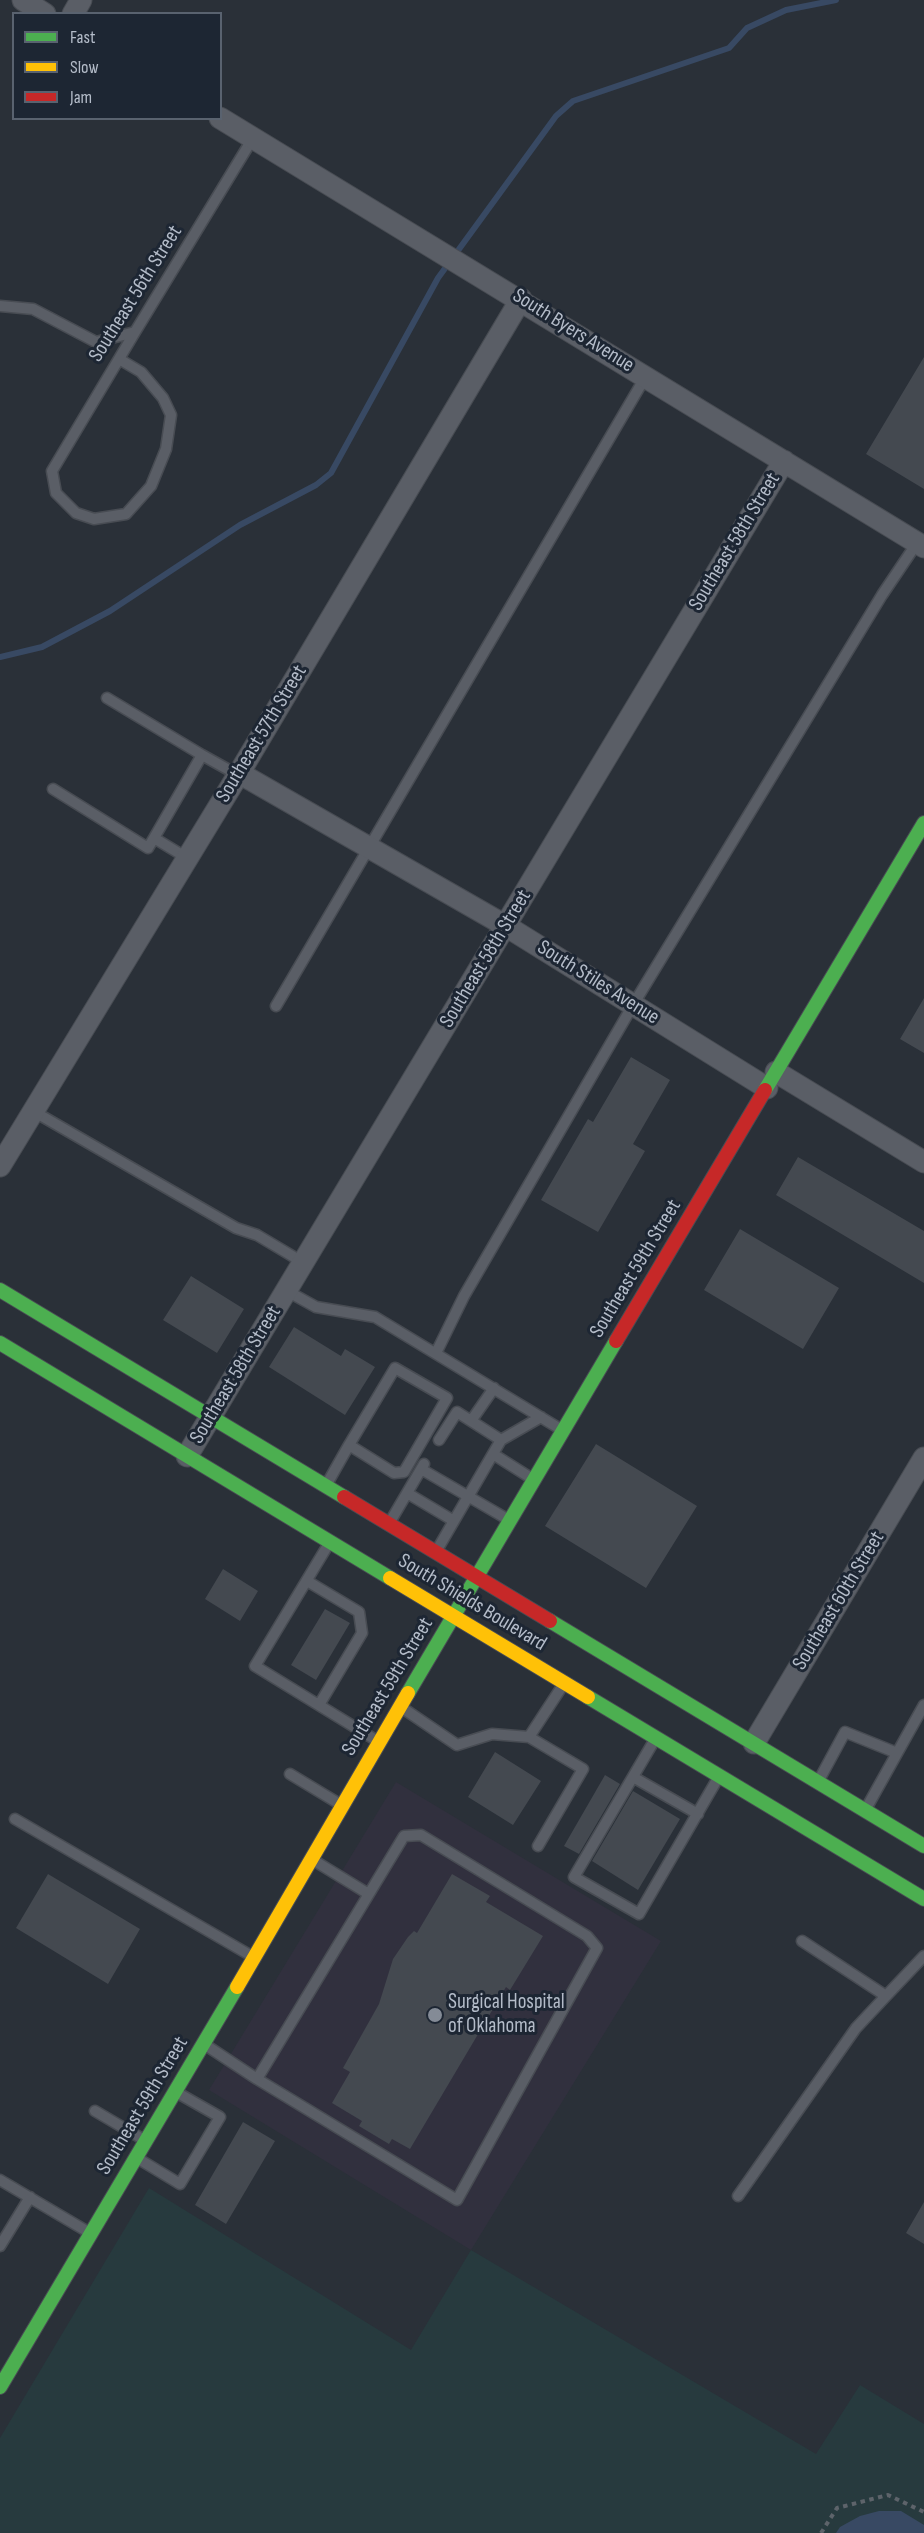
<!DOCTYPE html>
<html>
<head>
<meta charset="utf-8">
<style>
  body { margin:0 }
  #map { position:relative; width:924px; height:2533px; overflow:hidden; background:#2a3038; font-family:"Sofia Sans Condensed",sans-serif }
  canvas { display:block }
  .legend { position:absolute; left:12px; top:12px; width:210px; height:108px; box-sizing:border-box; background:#1d2633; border:2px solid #59626f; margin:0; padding:8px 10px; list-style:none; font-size:18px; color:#b4bcc9 }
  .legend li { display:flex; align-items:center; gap:12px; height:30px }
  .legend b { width:30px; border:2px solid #59626f }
</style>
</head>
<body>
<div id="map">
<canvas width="924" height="2533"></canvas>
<ul class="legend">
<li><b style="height:8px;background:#4caf50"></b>Fast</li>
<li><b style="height:8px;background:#ffc107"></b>Slow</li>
<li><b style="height:8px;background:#c62828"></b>Jam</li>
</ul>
</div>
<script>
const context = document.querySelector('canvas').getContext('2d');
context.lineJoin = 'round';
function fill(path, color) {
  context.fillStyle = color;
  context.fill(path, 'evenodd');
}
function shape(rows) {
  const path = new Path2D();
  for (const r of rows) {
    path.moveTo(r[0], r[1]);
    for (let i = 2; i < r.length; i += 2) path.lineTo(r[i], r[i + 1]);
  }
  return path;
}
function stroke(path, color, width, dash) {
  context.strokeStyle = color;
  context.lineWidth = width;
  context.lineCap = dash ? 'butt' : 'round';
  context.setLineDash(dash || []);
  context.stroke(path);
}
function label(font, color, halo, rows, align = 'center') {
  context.font = font + ' "Sofia Sans Condensed",sans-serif';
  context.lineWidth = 6;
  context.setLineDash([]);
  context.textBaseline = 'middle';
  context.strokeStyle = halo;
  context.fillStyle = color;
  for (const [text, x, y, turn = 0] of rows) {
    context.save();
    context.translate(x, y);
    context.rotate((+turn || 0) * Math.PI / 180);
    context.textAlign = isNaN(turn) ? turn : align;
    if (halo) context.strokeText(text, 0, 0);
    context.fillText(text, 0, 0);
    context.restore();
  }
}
const medical = shape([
  [396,1782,661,1941,471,2250,209,2090]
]);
const green = shape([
  [149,2188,411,2350,471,2250,816,2454,860,2385,924,2424,924,2533,0,2533,0,2438]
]);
const water = shape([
  [879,2511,901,2511,924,2525,924,2533,836,2533,840,2527,860,2516]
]);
const stream = shape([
  [0,657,42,647,110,611,240,525,316,485,331,473,438,278,556,116,573,101,729,48,747,28,786,10,836,0]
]);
const building = shape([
  [924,357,924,489,866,454],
  [924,998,924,1053,900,1039],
  [631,1057,670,1080,633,1144,645,1151,598,1232,541,1200,588,1119,593,1122],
  [798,1157,924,1231,924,1283,776,1195],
  [740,1229,839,1288,803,1349,704,1290],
  [191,1276,244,1309,217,1353,163,1320],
  [294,1327,341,1356,345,1349,375,1367,345,1415,269,1367],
  [596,1444,697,1506,646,1588,545,1526],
  [223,1569,258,1591,240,1621,205,1599],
  [325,1609,350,1623,316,1680,291,1665],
  [495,1752,541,1781,513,1825,468,1797],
  [605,1775,620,1784,579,1854,564,1846],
  [633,1791,680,1819,638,1890,592,1861],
  [48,1874,140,1929,108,1984,16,1928],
  [452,1874,490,1896,486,1902,543,1936,510,1990,506,1987,410,2149,392,2139,389,2144,359,2126,362,2121,332,2103,350,2072,343,2068,379,2004,393,1959,408,1937,414,1931,417,1933],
  [243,2122,275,2141,226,2224,195,2205],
  [924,2202,924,2244,906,2233]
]);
const path = shape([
  [821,2533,837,2508,888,2495,924,2512]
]);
const lane = shape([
  [0,306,33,309,96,342,135,332],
  [119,359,141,372,163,398,171,415,166,449,151,486,126,514,94,519,76,513,56,493,52,471,135,332,253,138],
  [202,755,238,775],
  [53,789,148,848,154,838,202,755,107,698],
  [154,838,187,858],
  [276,1006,646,376],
  [33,1111,236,1228,257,1235,304,1263],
  [287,1291,316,1307,375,1317,562,1430],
  [436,1353,464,1296,633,1005,882,595,917,543],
  [471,1421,494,1388],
  [439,1440,457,1412,501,1440],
  [493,1454,531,1478],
  [421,1469,509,1520],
  [328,1482,349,1445,395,1368,447,1398,404,1472,394,1473,349,1445],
  [407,1493,454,1521],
  [390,1522,424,1464],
  [328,1545,255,1666,379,1742],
  [437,1550,501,1440,541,1417],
  [307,1581,359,1612,362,1633,319,1705],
  [401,1707,457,1745,492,1734,529,1737,563,1685],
  [529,1737,583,1769,538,1846],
  [654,1741,574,1877,639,1914,718,1778],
  [290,1774,343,1806],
  [633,1777,698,1814],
  [819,1780,845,1732,897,1753],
  [867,1807,924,1705],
  [15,1819,255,1958],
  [313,1860,367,1893],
  [802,1941,886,1996,924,1956],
  [204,2044,257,2079,457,2200,597,1948,587,1936,421,1835,404,1836,257,2079],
  [95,2111,146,2141],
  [137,2158,180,2184,220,2117,176,2092],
  [0,2180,90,2233],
  [738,2196,856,2028,886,1996],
  [0,2246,30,2197]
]);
const street = shape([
  [23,0,45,14],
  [73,14,81,0],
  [220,118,924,547],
  [239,773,506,926,767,1088],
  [776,1072,924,1162],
  [0,1166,238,775,521,299],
  [187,1456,784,461],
  [754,1743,924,1458]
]);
const fast = shape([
  [765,1090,924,823],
  [0,1290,344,1497],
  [0,1343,390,1578],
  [550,1621,924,1846],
  [408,1693,616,1341],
  [588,1697,924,1899],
  [0,2387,237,1987]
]);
const slow = shape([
  [390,1578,588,1697],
  [237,1987,408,1693]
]);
const jam = shape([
  [616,1341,765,1090],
  [344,1497,550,1621]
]);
const markers = [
  [435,2015,8,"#848b96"]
];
const streetNames = [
  ["Southeast 56th Street",136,294,-58],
  ["South Byers Avenue",573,331,32],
  ["Southeast 58th Street",735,542,-59],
  ["Southeast 57th Street",262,734,-59],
  ["Southeast 58th Street",486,959,-59],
  ["South Stiles Avenue",598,983,32],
  ["Southeast 59th Street",636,1269,-59],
  ["Southeast 58th Street",236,1375,-59],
  ["Southeast 60th Street",839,1601,-59],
  ["South Shields Boulevard",472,1603,31],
  ["Southeast 59th Street",388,1687,-59],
  ["Southeast 59th Street",143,2106,-59]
];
const poiNames = [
  ["Surgical Hospital",448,2003],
  ["of Oklahoma",448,2027]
];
fill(medical, '#31303e');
fill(green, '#273a3e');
fill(water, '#384963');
stroke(stream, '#384963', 6);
fill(building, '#444950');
stroke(lane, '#484c53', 13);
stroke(street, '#484c53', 23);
stroke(fast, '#484c53', 16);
stroke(slow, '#484c53', 16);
stroke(jam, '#484c53', 16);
stroke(path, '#5d636a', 4, [4.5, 4.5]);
stroke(lane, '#5a5e66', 10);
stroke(street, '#5a5e66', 21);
stroke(fast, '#4caf50', 14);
stroke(slow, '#ffc107', 14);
stroke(jam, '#c62828', 14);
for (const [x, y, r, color] of markers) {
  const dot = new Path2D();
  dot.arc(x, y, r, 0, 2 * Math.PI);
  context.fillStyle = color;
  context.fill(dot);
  stroke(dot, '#1d2633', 2);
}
label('21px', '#b4bcc9', '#1d2633', streetNames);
label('21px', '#b4bcc9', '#1d2633', poiNames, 'left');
</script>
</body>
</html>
